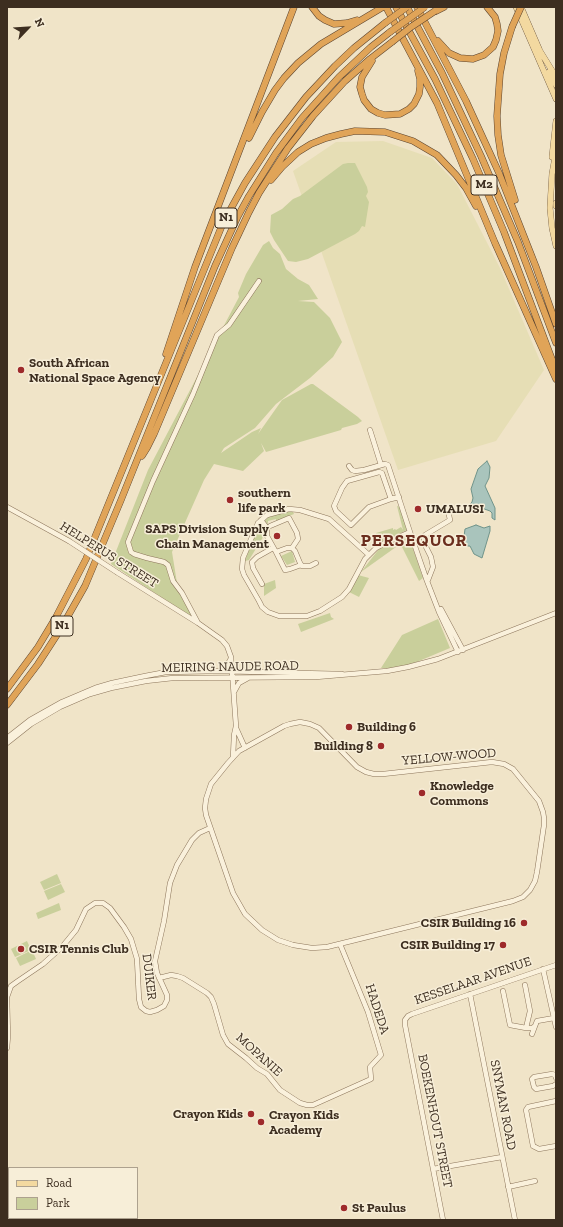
<!DOCTYPE html>
<html>
<head>
<meta charset="utf-8">
<style>
  body { margin:0 }
  #map { position:relative; width:563px; height:1227px; overflow:hidden; background:#f0e4c8; font-family:"Zilla Slab",serif }
  canvas { display:block }
  .frame { position:absolute; inset:0; border:8px solid #3d2e20; pointer-events:none }
  .legend { position:absolute; left:8px; top:1167px; width:130px; height:52px; box-sizing:border-box; background:#f7eed8; border:1px solid #ada18e; margin:0; padding:5px 7px; list-style:none; font-size:12px; color:#3d2e20 }
  .legend li { display:flex; align-items:center; gap:8px; height:20px }
  .legend b { width:20px; border:1px solid #ada18e }
  .north { position:absolute; left:8px; top:8px; width:40px; height:40px; -webkit-text-stroke:3px #f7eed8; paint-order:stroke; rotate:65deg; font-size:11px; font-weight:700; line-height:16px; text-align:center; color:#3d2e20 }
  .north::after { content:''; display:block; margin:auto; width:14px; height:18px; background:#3d2e20; clip-path:polygon(50% 0,100% 100%,50% 72%,0 100%) }
</style>
</head>
<body>
<div id="map">
<canvas width="563" height="1227"></canvas>
<div class="frame"></div>
<ul class="legend">
<li><b style="height:5px;background:#f3d9a0"></b>Road</li>
<li><b style="height:11px;background:#c9cf9b"></b>Park</li>
</ul>
<div class="north">N</div>
</div>
<script>
const context = document.querySelector('canvas').getContext('2d');
context.lineJoin = 'round';
function fill(path, color) {
  context.fillStyle = color;
  context.fill(path, 'evenodd');
}
function shape(rows) {
  const path = new Path2D();
  for (const r of rows) {
    path.moveTo(r[0], r[1]);
    for (let i = 2; i < r.length; i += 2) path.lineTo(r[i], r[i + 1]);
  }
  return path;
}
function stroke(path, color, width, dash) {
  context.strokeStyle = color;
  context.lineWidth = width;
  context.lineCap = dash ? 'butt' : 'round';
  context.setLineDash(dash || []);
  context.stroke(path);
}
function label(font, color, halo, rows, align = 'center') {
  context.font = font + ' "Zilla Slab",serif';
  context.lineWidth = 3;
  context.setLineDash([]);
  context.textBaseline = 'middle';
  context.strokeStyle = halo;
  context.fillStyle = color;
  for (const [text, x, y, turn = 0] of rows) {
    context.save();
    context.translate(x, y);
    context.rotate((+turn || 0) * Math.PI / 180);
    context.textAlign = isNaN(turn) ? turn : align;
    if (halo) context.strokeText(text, 0, 0);
    context.fillText(text, 0, 0);
    context.restore();
  }
}
const farmland = shape([
  [383,141,432,158,457,184,500,268,544,370,496,441,398,470,293,171,336,142]
]);
const green = shape([
  [348,163,355,163,367,187,368,192,366,196,369,202,365,227,362,226,359,231,355,234,308,259,296,262,288,261,274,240,270,232,271,215,282,209,293,199,300,196,343,164],
  [269,241,273,248,280,254,286,269,298,279,309,285,318,299,298,301,314,302,330,318,342,342,333,357,310,378,276,404,255,428,224,448,221,453,252,432,261,428,258,434,282,400,311,384,313,384,339,403,358,417,362,421,357,424,342,428,341,430,266,452,261,443,264,451,243,471,214,464,204,480,172,552,177,583,194,619,111,564,148,470,239,297,238,293,246,274,263,245],
  [397,506,400,507,407,530,374,546,373,544,390,533,377,539,376,533,393,528,393,530,395,529,396,530,401,527,403,530],
  [292,510,294,514,276,521,276,519,268,521,268,524,264,520,268,517],
  [256,528,265,534,249,560,245,561],
  [408,534,410,537,361,572,379,549],
  [410,540,423,578,419,581,401,545],
  [292,551,295,562,287,565,281,556],
  [358,575,369,578,359,597,349,592],
  [275,580,276,588,264,596,264,584],
  [330,613,331,617,334,619,301,632,298,624],
  [438,619,450,648,400,669,381,668,402,635],
  [57,874,61,883,44,890,40,882],
  [61,884,65,892,48,900,44,891],
  [59,903,61,910,38,919,36,913],
  [27,941,31,950,15,957,11,949],
  [32,950,36,959,20,966,16,958]
]);
const water = shape([
  [487,461,490,467,489,478,485,486,495,508,495,520,492,518,492,513,490,511,476,506,471,508,468,507,472,502,473,498,471,489,478,469,487,461],
  [476,525,484,528,490,526,490,531,482,558,474,554,470,546,467,546,463,544,465,529,476,525]
]);
const minor = shape([
  [370,430,381,465],
  [349,466,352,470,355,471,364,470,385,464,388,465,410,532,427,581,439,612,458,652],
  [391,499,369,507,351,525,336,511,334,506,342,488,347,481,379,472,382,473,391,499,399,497],
  [7,507,69,541],
  [261,520,267,528,267,536],
  [258,523,267,536,276,552,287,548,292,548,295,551,300,563,302,566,310,566,316,563],
  [270,526,289,518,297,533,298,539,292,548],
  [276,552,285,570,290,569,301,565],
  [369,555,329,519,300,510,289,509,267,515,258,523,243,558,242,569,244,575,259,601,262,607,268,612,279,616,307,616,320,611,342,597,349,589,365,559,376,548,385,543,410,532],
  [118,573,198,623,222,640,227,646,231,657,236,726,234,735,233,757],
  [428,580,433,567,431,557,425,545,424,540,425,535,450,520,449,515],
  [262,584,253,568,252,562,257,557,273,548],
  [441,609,463,650],
  [198,623,182,593,173,581,168,565,164,562,147,558,134,554,131,552,128,542,153,481,193,394,217,335,229,325,259,281],
  [220,671,227,666,230,660],
  [234,692,239,683,248,678],
  [300,722,310,724,319,728,357,767,366,772,374,774,383,774,492,762,504,764,513,769,539,801,543,812,544,818,544,825,537,872,535,881,530,890,523,897,513,901,327,947,312,948,293,945,278,940,262,930,245,914,233,893,206,815,205,808,206,799,211,784,228,763,239,751,284,726,290,724,300,722],
  [236,728,245,748],
  [7,738,30,720,62,702,95,688,112,683,145,676,166,672,220,671,342,674],
  [7,743,31,724,60,707,90,694,111,688,146,681,173,678,316,677,387,671,408,667,438,659,556,613],
  [543,969,556,1027],
  [159,978,171,975,177,976,183,978,207,993,211,997,214,1004,223,1035,228,1044,246,1058,257,1068,267,1074,280,1090,300,1103,307,1105,313,1105,371,1079,370,1067,381,1055,368,1012,340,944],
  [525,985,530,1011,526,1028],
  [503,991,510,1025,526,1028,532,1028,535,1026],
  [470,994,515,1220],
  [532,1034,535,1026,537,1021,554,1018],
  [7,1048,8,1036,7,997,11,986,18,981,43,964,62,947,76,930,86,909,95,903,103,903,110,908,124,927,131,939,137,959,139,999,141,1007,146,1011,150,1012,157,1010,164,1006,167,1000,167,995,157,973,155,961,164,921,170,883,177,865,192,840,199,833,210,828],
  [556,1078,555,1075,552,1074,534,1077,532,1079,534,1087,536,1089,553,1086,556,1084],
  [556,1101,528,1107,526,1110,533,1146,539,1149,556,1146],
  [433,1169,502,1157],
  [508,1187,535,1181],
  [443,1220,405,1025,405,1020,408,1016,412,1014,556,965]
]);
const major = shape([
  [516,7,556,99],
  [521,7,540,51,556,77],
  [549,72,556,85],
  [556,152,552,174,550,208,552,228,556,246],
  [552,157,556,121],
  [556,203,556,206]
]);
const highway = shape([
  [312,7,319,16,325,20,334,24,347,23,357,20],
  [386,7,437,103,495,243,556,379],
  [396,7,435,79,473,159,504,232,556,370],
  [407,7,442,73,481,156,518,242,556,343],
  [417,7,466,101,499,173,536,267,556,324],
  [436,11,444,7],
  [512,27,504,53,500,74,497,116,498,135,501,155,515,200],
  [438,41,449,53,460,58,473,59,484,55,493,47,496,40,498,31,497,24,495,17,487,7],
  [372,61,362,77,360,87,362,94,364,100,371,109,378,113,385,115,400,114,409,109,414,104,419,94,420,87,420,79,418,71],
  [249,138,262,112,275,90,284,78,298,63,321,44,383,7],
  [271,180,282,167,298,152,311,144,326,138,341,134,355,131,385,132,413,141,437,155,456,175,466,188,476,206],
  [166,354,195,267,294,7],
  [142,456,147,448,154,434,232,248,249,212,259,193,288,148,313,116,345,81,370,59,392,42],
  [7,689,38,647,56,617,86,559,223,223,245,183,275,137,306,97,335,66,354,48,385,23],
  [7,705,38,664,60,630,85,586,121,500,215,266,238,216,249,196,276,153,302,118,339,77,371,47,390,32]
]);
const minorBridge = shape([
  [69,541,118,573]
]);
const highwayBridge = shape([
  [385,23,407,7],
  [512,27,521,7],
  [390,32,425,7],
  [392,42,411,27,435,11]
]);
const markers = [
  [21,370,4,"#9e2a2b"],
  [230,500,4,"#9e2a2b"],
  [418,509,4,"#9e2a2b"],
  [277,536,4,"#9e2a2b"],
  [349,727,4,"#9e2a2b"],
  [381,746,4,"#9e2a2b"],
  [422,793,4,"#9e2a2b"],
  [524,923,4,"#9e2a2b"],
  [503,945,4,"#9e2a2b"],
  [21,949,4,"#9e2a2b"],
  [251,1114,4,"#9e2a2b"],
  [261,1122,4,"#9e2a2b"],
  [344,1208,4,"#9e2a2b"]
];
const shields = [
  [484,185,26],
  [226,218,22],
  [62,626,22]
];
const shieldNames = [
  ["M2",484,185],
  ["N1",226,218],
  ["N1",62,626]
];
const poiNames = [
  ["South African",29,363],
  ["National Space Agency",29,378],
  ["southern",238,493],
  ["life park",238,508],
  ["UMALUSI",426,509],
  ["SAPS Division Supply",269,529,"right"],
  ["Chain Management",269,544,"right"],
  ["Building 6",357,727],
  ["Building 8",373,746,"right"],
  ["Knowledge",430,786],
  ["Commons",430,801],
  ["CSIR Building 16",516,923,"right"],
  ["CSIR Building 17",495,945,"right"],
  ["CSIR Tennis Club",29,949],
  ["Crayon Kids",243,1114,"right"],
  ["Crayon Kids",269,1115],
  ["Academy",269,1130],
  ["St Paulus",352,1208]
];
const streetNames = [
  ["HELPERUS STREET",109,555,32],
  ["MEIRING NAUDE ROAD",230,667,-1],
  ["YELLOW-WOOD",449,757,-5],
  ["DUIKER",149,977,83],
  ["KESSELAAR AVENUE",473,981,-19],
  ["HADEDA",377,1009,72],
  ["MOPANIE",259,1055,42],
  ["SNYMAN ROAD",503,1105,79],
  ["BOEKENHOUT STREET",435,1121,79]
];
const districtNames = [
  ["PERSEQUOR",414,541]
];
fill(farmland, '#e6deb5');
fill(green, '#c9cf9b');
fill(water, '#a9c4bc');
stroke(water, '#6f938a', 1);
stroke(minor, '#8d765c', 5.5);
stroke(major, '#5b4430', 6);
stroke(highway, '#5b4430', 7);
stroke(minor, '#faf1dc', 4.5);
stroke(major, '#f3d9a0', 5.5);
stroke(highway, '#e0a458', 6);
stroke(minorBridge, '#8d765c', 5.5, []);
stroke(highwayBridge, '#5b4430', 7, []);
stroke(minorBridge, '#faf1dc', 4.5);
stroke(highwayBridge, '#e0a458', 6);
for (const [x, y, r, color] of markers) {
  const dot = new Path2D();
  dot.arc(x, y, r, 0, 2 * Math.PI);
  context.fillStyle = color;
  context.fill(dot);
  stroke(dot, '#f7eed8', 1.5);
}
for (const [x, y, w] of shields) {
  const box = new Path2D();
  box.roundRect(x - w / 2, y - 10, w, 20, 3);
  context.fillStyle = '#f7eed8';
  context.fill(box);
  stroke(box, '#3d2e20', 1);
}
label('bold 12px', '#3d2e20', null, shieldNames);
label('bold 13px', '#3d2e20', '#f7eed8', poiNames, 'left');
label('13px', '#3d2e20', '#f7eed8', streetNames);
context.letterSpacing = '1px';
label('bold 17px', '#6b2e1e', '#f7eed8', districtNames);
context.letterSpacing = '0px';
</script>
</body>
</html>
